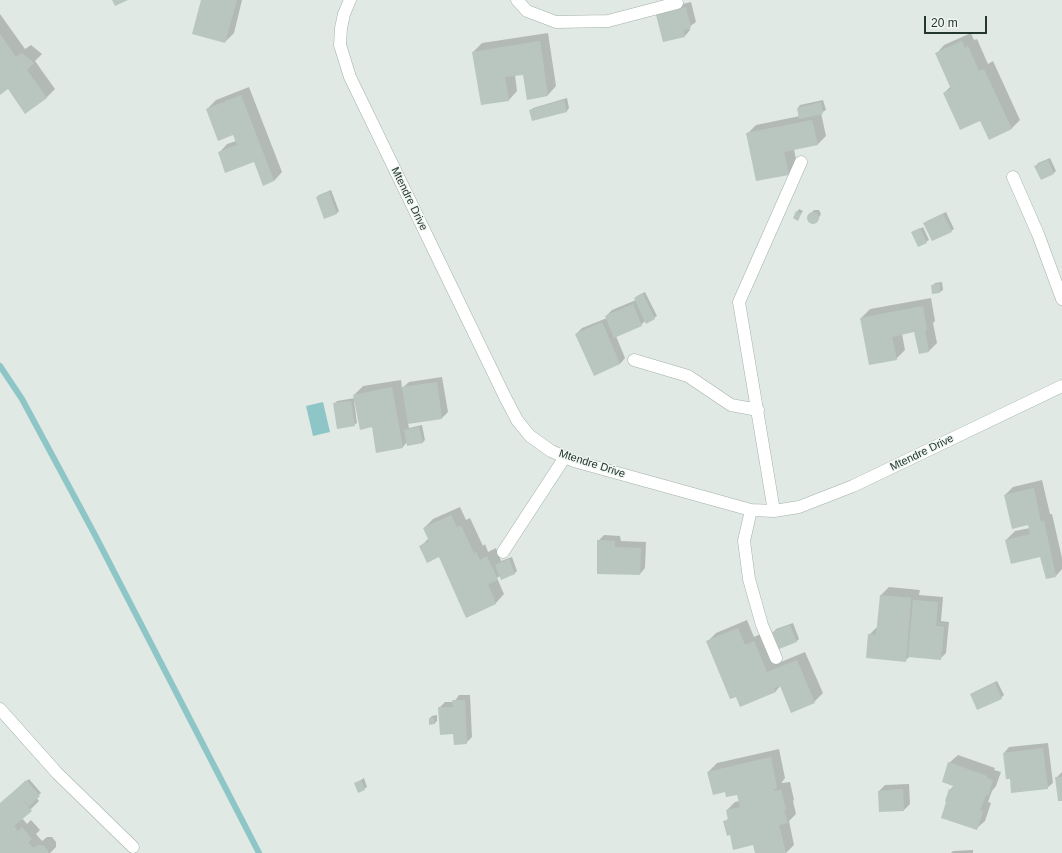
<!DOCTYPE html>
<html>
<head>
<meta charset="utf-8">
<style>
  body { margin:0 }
  #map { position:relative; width:1062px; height:853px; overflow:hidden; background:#e0e9e4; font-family:Arial,sans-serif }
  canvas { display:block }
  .scale { position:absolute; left:924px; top:16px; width:63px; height:18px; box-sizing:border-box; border:2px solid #23372f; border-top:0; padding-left:5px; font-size:12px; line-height:14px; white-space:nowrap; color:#23372f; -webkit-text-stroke:3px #f0f6f2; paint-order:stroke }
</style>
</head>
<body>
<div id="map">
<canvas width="1062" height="853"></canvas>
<div class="scale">20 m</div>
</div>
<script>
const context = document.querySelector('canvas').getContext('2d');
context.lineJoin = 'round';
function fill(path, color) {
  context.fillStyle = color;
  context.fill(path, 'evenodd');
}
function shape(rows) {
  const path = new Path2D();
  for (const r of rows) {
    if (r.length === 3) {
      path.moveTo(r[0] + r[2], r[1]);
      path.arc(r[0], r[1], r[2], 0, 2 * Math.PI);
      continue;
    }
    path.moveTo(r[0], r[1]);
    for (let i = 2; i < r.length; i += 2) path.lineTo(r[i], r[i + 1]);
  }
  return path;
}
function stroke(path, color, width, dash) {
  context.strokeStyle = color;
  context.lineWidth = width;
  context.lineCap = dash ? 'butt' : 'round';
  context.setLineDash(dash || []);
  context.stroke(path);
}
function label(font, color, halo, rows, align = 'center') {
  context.font = font + ' Arial,sans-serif';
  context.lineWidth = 3;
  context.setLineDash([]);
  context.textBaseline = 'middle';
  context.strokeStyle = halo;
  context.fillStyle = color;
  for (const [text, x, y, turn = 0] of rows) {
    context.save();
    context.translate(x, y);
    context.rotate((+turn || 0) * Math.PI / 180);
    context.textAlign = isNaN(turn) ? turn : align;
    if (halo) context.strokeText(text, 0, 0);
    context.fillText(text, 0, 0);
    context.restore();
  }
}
const water = shape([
  [323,402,330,432,313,436,306,406]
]);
const shadow = shape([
  [202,0,242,0,234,33,225,42],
  [691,2,696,22,689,27,690,30,685,36,657,15,663,9],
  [0,14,25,49,31,45,42,54,35,61,55,89,46,98,8,88,0,94],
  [548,33,556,86,548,95,527,98,524,74,515,75,517,91,509,100,473,52,482,43],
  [971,33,974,40,977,39,988,64,993,61,1020,120,1011,129,981,120,944,93,951,86,936,54,944,45],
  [249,87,282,172,274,181,254,160,219,153,227,144,236,141,234,134,207,109,216,100],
  [567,98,569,108,567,111,533,120,530,111,533,108],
  [823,100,826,110,821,113,826,136,818,144,794,149,797,165,789,174,747,134,756,125,800,116,798,108,800,105],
  [1050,158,1056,171,1054,173,1036,166,1038,163],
  [331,190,339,211,337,213,325,218,317,197,319,195],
  [799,209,803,211,797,220,797,212],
  [814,210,819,210,821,214,817,221,812,223,809,220,808,218,810,214],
  [946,212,954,229,951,231,924,224,927,221],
  [923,227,929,240,926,242,914,232],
  [942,282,943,290,940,292,932,286,935,283],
  [645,292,657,316,654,318,646,320,641,325,616,336,625,358,620,364,576,334,582,328,607,318,606,316,612,310,636,300,635,298,637,296],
  [931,298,935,321,933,323,937,343,928,352,915,331,902,334,905,350,896,359,861,318,870,309],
  [442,377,448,412,442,418,408,423,409,428,422,425,425,440,422,443,407,442,403,447,373,426,355,401,354,401,357,423,354,425,334,404,337,401,355,398,354,395,363,386,401,380,402,388,409,382],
  [1042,480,1050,514,1052,514,1062,558,1062,569,1056,576,1041,556,1006,540,1015,531,1030,528,1029,524,1005,495,1013,487],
  [460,507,466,520,470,518,483,546,485,544,488,552,496,548,501,561,512,557,517,571,515,573,501,579,500,576,497,578,504,594,496,603,467,616,440,556,421,546,429,538,424,528,433,519],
  [604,535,620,536,621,541,646,542,645,568,640,574,598,541],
  [889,587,920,590,919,595,943,597,941,621,949,622,946,653,940,659,910,656,905,661,869,635,878,626,881,595],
  [747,620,754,637,763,633,776,664,805,652,823,693,814,702,781,685,776,691,740,705,736,695,707,642,716,633],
  [793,623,799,639,797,641,774,632,776,629],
  [997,681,1004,695,1001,698,971,695,974,692],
  [459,695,470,695,472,737,466,743,454,733,439,708,445,702,454,702],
  [437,715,437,721,434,724,430,718,432,716],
  [1048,743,1053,783,1047,788,1004,753,1009,747],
  [779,749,785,778,782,782,782,783,790,782,794,800,793,801,796,814,789,821,794,845,786,853,756,853,754,844,731,833,724,822,729,818,727,810,735,802,740,801,738,793,726,791,708,772,717,763],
  [958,755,995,768,994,770,1001,772,996,786,992,791,988,802,991,803,985,821,976,829,948,801,950,790,954,785,949,763],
  [1062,772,1062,800,1056,778],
  [364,778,367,787,359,792,356,783],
  [29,779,41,793,36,797,39,801,22,818,27,824,31,820,40,830,36,834,42,841,47,837,52,837,56,842,56,847,50,853,0,853,0,804],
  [909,784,910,804,904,810,880,810,879,791,885,785],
  [973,850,973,853,951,853,953,851]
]);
const stream = shape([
  [0,366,22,399,95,535,259,853]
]);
const building = shape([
  [112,0,128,0,115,6],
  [201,0,237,0,225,43,192,34],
  [686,7,691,28,683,30,685,37,663,42,656,15],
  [0,34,16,57,22,53,34,63,27,70,47,98,25,114,8,89,0,95],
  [540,41,548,96,527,100,523,75,505,77,509,101,481,105,472,52],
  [962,41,965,48,968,46,979,71,984,69,1012,129,989,140,980,121,960,130,943,93,951,89,935,53],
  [241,95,274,181,263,186,254,162,225,173,218,152,237,145,233,135,218,141,206,109],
  [564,100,567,112,532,121,529,110],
  [821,102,823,114,799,119,797,108],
  [812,120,818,145,784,152,789,175,756,181,746,133],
  [1048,160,1054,174,1041,180,1034,166],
  [329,192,337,214,324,219,316,197],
  [796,211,801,214,798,221,793,218],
  [813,218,6],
  [943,214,952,232,932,241,923,223],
  [920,228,927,243,918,247,911,232],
  [940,284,940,293,932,294,931,285],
  [643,294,655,319,646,324,634,298],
  [633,304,642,326,614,338,605,316],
  [923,306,927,330,925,330,929,352,919,354,914,332,892,337,897,360,869,365,860,318],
  [602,322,620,364,594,376,575,334],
  [437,382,442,419,408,424,402,387],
  [392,387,403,448,376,453,372,427,360,430,353,395],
  [351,401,355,426,337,429,333,403],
  [419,427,423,443,407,446,404,430],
  [1034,488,1041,522,1044,521,1056,577,1046,579,1040,557,1011,564,1005,540,1030,534,1028,525,1012,529,1004,495],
  [451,515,457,527,461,526,474,553,476,552,480,560,487,556,498,580,488,584,496,604,466,618,439,557,427,563,419,546,429,541,423,528],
  [597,540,615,541,615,547,641,548,640,575,597,574],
  [509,559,515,574,501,580,495,565],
  [880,595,911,598,906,662,866,658,868,634,876,635],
  [913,600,938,602,936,626,944,627,941,660,908,657],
  [790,625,797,642,779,649,772,632],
  [738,628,745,645,754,641,767,672,797,660,815,703,791,713,780,686,774,688,776,692,740,707,736,697,730,699,706,641],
  [995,683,1002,699,977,710,970,694],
  [452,700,465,700,467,744,454,745,453,734,440,735,438,707,453,707],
  [429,718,434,718,435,724,429,725],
  [1043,748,1048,789,1011,793,1010,779,1006,779,1003,753],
  [771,757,777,788,774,789,774,791,781,790,786,809,784,810,788,823,779,825,786,853,755,853,753,845,733,850,730,835,727,836,723,821,728,820,726,810,740,807,737,795,726,797,725,792,713,795,707,772],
  [948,762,987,776,987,778,993,780,988,796,986,795,980,810,983,812,977,830,941,818,946,802,945,801,949,789,952,790,953,786,942,782],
  [1055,777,1062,777,1062,801,1058,801],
  [26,780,40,796,29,806,15,790],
  [361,780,365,790,358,793,354,783],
  [903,789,904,811,879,812,878,791],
  [15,790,32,811,14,826,18,831,22,827,32,839,28,842,33,848,38,845,43,845,48,851,48,853,0,853,0,803]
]);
const minor = shape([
  [350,0,344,14,341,28,340,45,350,77,505,397,517,420,530,436,551,451,574,461,751,510,774,511,799,507,853,486,1062,386],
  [517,0,527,11,556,22,608,21,677,3],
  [1013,177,1038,234,1062,299],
  [634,360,688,376,731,405,758,410],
  [751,510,744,541,749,579,762,625,776,658],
  [774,511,739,302,801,162],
  [503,552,565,457],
  [0,709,57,773,133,847]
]);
const streetNames = [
  ["Mtendre Drive",409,199,64],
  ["Mtendre Drive",922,453,-26],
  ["Mtendre Drive",592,464,18]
];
fill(water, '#8ec6c8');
fill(shadow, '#0003');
stroke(stream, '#8ec6c8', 6);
fill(building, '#b9c6c0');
stroke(minor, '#a4b0aa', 13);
stroke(minor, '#fff', 12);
label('11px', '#23372f', '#f0f6f2', streetNames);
</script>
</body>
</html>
